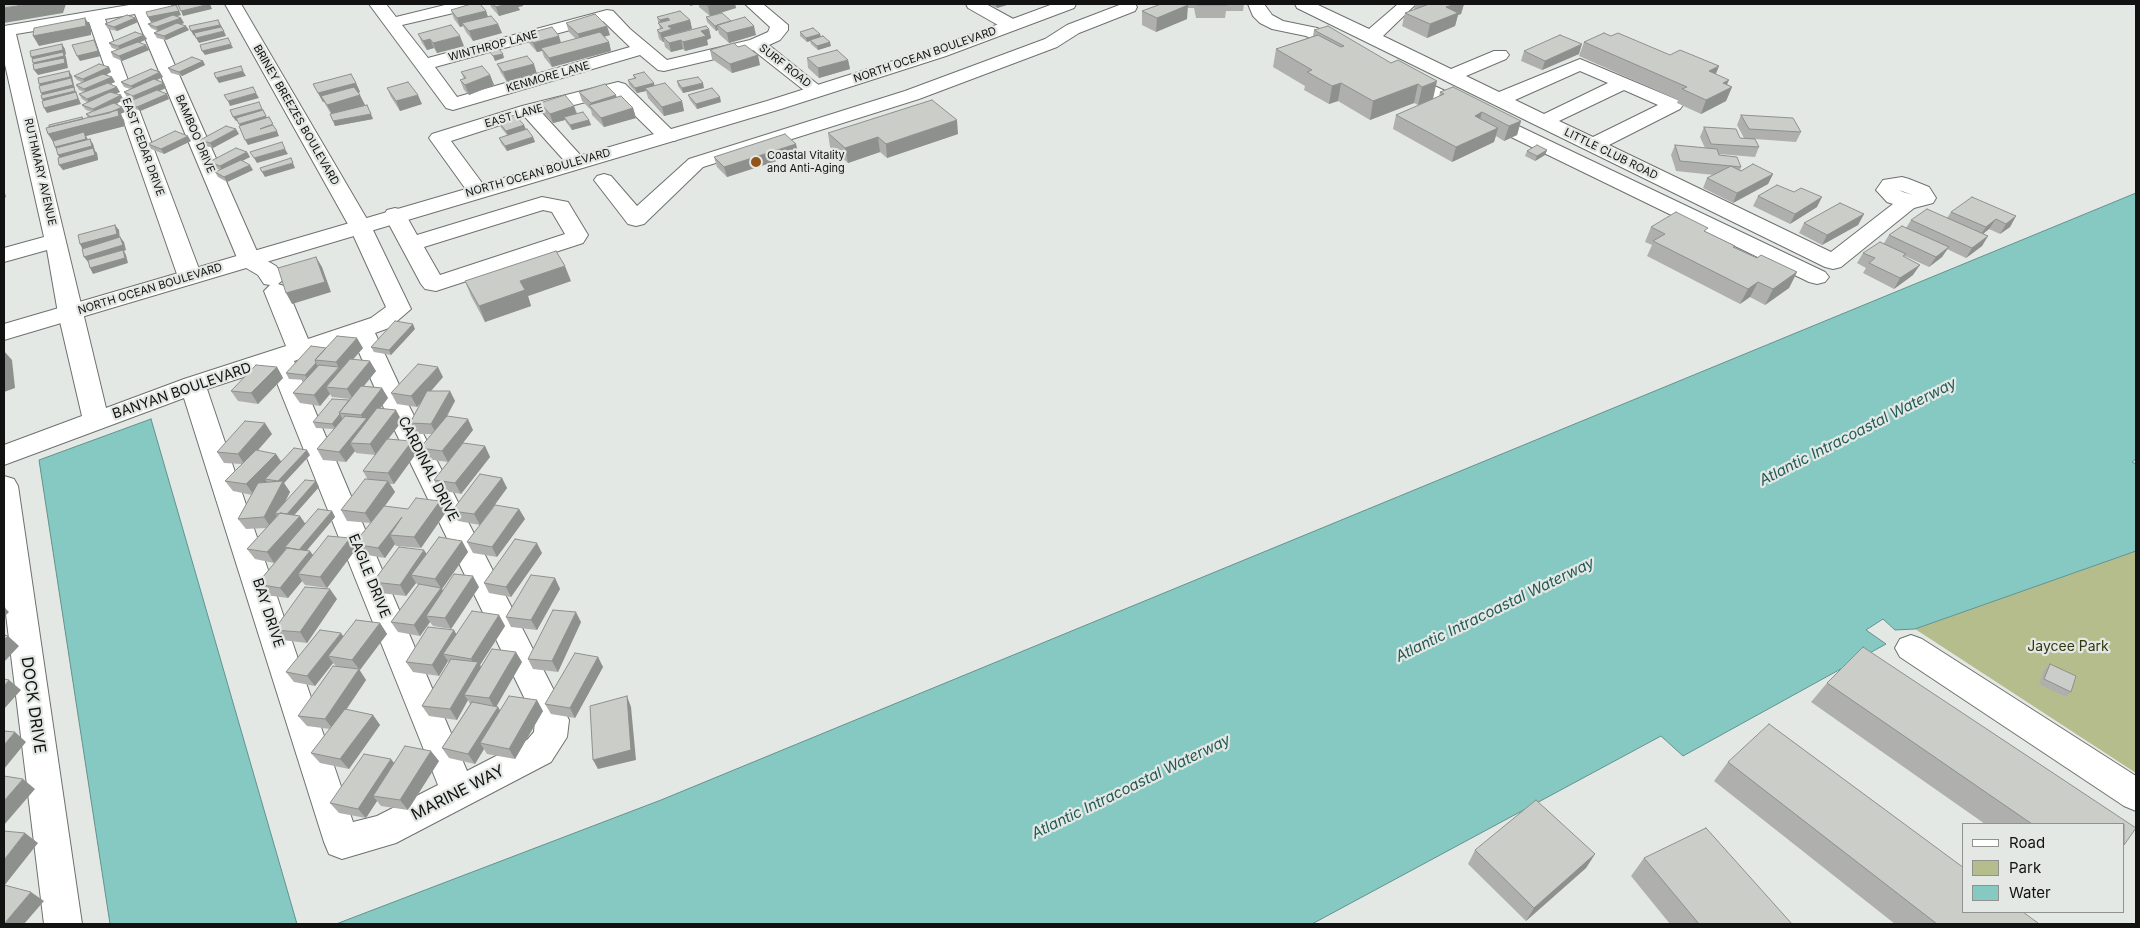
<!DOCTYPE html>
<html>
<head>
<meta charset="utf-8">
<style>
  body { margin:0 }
  #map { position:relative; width:2140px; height:928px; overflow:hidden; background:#e4e8e5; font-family:Inter,sans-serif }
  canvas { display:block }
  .frame { position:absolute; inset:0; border:5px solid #111211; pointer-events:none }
  .legend { position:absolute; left:1962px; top:823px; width:162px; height:90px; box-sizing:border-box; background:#e4e8e5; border:1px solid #909290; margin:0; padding:6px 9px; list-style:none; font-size:15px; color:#111211 }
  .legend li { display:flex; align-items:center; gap:10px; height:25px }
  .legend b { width:25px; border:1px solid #909290 }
</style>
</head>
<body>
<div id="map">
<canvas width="2140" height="928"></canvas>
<div class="frame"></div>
<ul class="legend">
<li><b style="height:6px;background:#fff"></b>Road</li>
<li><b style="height:14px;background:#b5bd8d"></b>Park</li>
<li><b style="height:14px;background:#85c9c2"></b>Water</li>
</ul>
</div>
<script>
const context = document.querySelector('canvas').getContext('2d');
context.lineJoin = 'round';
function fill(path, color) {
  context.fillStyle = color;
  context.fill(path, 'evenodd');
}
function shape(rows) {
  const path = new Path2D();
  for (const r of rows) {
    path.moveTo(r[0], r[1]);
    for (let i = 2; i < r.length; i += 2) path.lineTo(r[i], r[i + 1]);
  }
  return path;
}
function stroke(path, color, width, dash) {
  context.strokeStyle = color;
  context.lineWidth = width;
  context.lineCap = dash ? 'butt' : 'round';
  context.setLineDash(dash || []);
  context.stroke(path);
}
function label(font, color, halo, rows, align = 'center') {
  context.font = font + ' Inter,sans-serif';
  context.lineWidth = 4.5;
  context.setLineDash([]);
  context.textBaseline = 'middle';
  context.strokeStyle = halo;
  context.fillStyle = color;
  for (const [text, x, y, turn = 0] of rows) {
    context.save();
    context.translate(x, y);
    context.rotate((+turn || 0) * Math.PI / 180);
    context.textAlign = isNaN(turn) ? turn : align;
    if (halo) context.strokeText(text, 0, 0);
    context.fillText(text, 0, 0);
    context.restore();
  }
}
const green = shape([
  [2136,551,2136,773,1915,629]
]);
const water = shape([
  [2136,193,2136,459,2132,462,2136,464,2136,551,1915,629,1895,630,1883,619,1866,630,1886,644,1683,756,1661,736,1312,924,336,924,661,800,2136,193],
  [151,419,297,924,110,924,39,460,151,419]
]);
const minor = shape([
  [135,4,172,4,170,8,151,11,259,256,276,266,280,271,284,279,278,284,284,286,288,291,308,339,371,318,386,307,349,226,225,4,241,4,371,226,411,309,389,328,375,333,407,402,569,720,567,737,551,762,396,843,342,859,329,854,324,842,184,398,4,465,4,445,82,416,58,313,47,250,4,262,4,248,44,237,4,60,4,26,135,4],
  [135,14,238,260,241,265,258,275,264,284,270,285,264,291,286,346,184,379,106,408,16,34,89,22,178,277,182,282,190,284,198,282,202,277,105,19,135,14],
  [354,341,381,402,535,720,534,732,527,740,467,771,294,361,354,341],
  [271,368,438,785,377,816,353,822,207,389,271,368],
  [369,4,386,4,396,17,449,4,477,4,475,8,402,25,428,58,607,10,613,11,630,29,667,60,750,40,768,32,770,27,745,4,763,4,788,25,788,30,780,40,769,45,826,91,824,95,810,95,753,50,664,71,658,70,640,55,453,110,446,108,369,4],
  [603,21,630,47,457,97,435,67,603,21],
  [966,4,986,4,1017,21,1020,25,1017,29,1011,30,1005,29,968,8,966,4],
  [1122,4,1135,4,1137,7,1135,11,1079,33,1057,47,919,99,703,167,644,224,636,226,628,224,594,180,597,176,604,174,611,176,637,206,689,159,905,91,1045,39,1067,25,1122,4],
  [1248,4,1264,4,1272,15,1283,21,1317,28,1353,45,1356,49,1353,53,1347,54,1306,36,1272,29,1260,23,1253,16,1248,4],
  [1295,4,1316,4,1369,29,1398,4,1416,4,1383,36,1451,69,1494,51,1506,51,1509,55,1506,59,1466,76,1499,92,1580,59,1680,101,1683,105,1680,109,1609,145,1831,252,1893,204,1887,202,1876,190,1883,180,1902,177,1909,179,1929,187,1936,198,1933,203,1914,208,1841,267,1833,269,1825,267,1297,8,1295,4],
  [1580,71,1608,83,1544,114,1515,100,1580,71],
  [1624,90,1658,105,1593,137,1559,121,1624,90],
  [1899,190,1913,195,1903,192,1899,190],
  [1401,70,1825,272,1829,277,1825,282,1817,284,1809,282,1394,80,1392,76,1394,72,1401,70],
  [618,82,625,84,675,133,678,137,675,141,661,141,614,95,542,113,583,158,586,162,583,166,576,168,569,166,525,117,451,141,488,191,484,195,477,197,470,195,429,138,432,134,522,106,618,82],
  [542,197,568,202,588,235,583,243,436,291,425,289,421,284,384,215,387,210,395,208,403,210,417,235,542,197],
  [543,210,552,212,565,234,440,275,424,247,543,210],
  [4,476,14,479,18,486,82,924,44,924,4,598,4,476],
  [1911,635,1922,639,2136,776,2136,811,2124,806,1900,657,1895,648,1900,639,1911,635]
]);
const major = shape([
  [1053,4,1076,4,1074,8,946,56,781,109,4,340,4,324,767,101,934,48,1053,4]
]);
const wall = shape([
  [490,4,523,4,523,6,518,7,520,10,499,16,491,7],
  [699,4,735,4,736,8,710,16,699,7],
  [989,4,1010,4,997,8],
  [1161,4,1244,4,1243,11,1226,11,1225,18,1196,18,1194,8,1187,8,1187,19,1156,32,1142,25,1142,11],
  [1415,4,1464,4,1461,14,1458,15,1455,26,1427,38,1402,26,1405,13,1414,10],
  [179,10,181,15,177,16,181,18,184,23,181,24,189,30,166,40,157,38,154,33,157,31,151,28,148,24,157,20,151,22,148,17],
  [451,10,486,11,488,17,498,24,502,33,473,41,466,32,463,26,460,27,454,19],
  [657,17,690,20,692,29,673,35,709,29,711,38,707,40,708,45,685,51,683,49,671,52,665,47,664,42,663,42,659,39,657,30,660,29],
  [706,17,731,21,756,35,729,43,719,34,718,30,716,31,707,22],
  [135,18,138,22,117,31,108,29,105,24],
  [566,23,610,35,604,37,609,42,611,51,552,67,544,57,542,51,537,52,529,43,526,34,561,43,576,39,569,32],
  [1314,30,1391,63,1398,60,1433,99,1439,96,1440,92,1521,121,1517,135,1504,141,1496,136,1494,142,1452,162,1393,129,1396,115,1429,101,1418,105,1414,103,1370,120,1338,101,1329,104,1304,90,1305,86,1273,67,1276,49,1313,36],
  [800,32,820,34,821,37,831,46,818,50,811,44,810,41,807,42,800,36],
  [418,34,464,46,437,53,434,48,427,50,422,43],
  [144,35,147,39,140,42,149,50,122,61,113,57,111,52,118,50,112,48,109,43],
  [1611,36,1670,55,1719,66,1716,74,1727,84,1732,87,1726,101,1701,114,1677,103,1678,100,1579,56,1584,42],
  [710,50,760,65,732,73,712,59],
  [1524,51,1579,54,1542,70,1521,61],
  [807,58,848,60,850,69,819,78,808,68],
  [203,61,205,65,182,76,171,73,168,68],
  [497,64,537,74,507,82,501,73],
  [109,67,111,72,106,75,112,77,115,82,111,84,120,92,115,94,124,100,115,104,125,112,120,114,124,120,125,126,86,136,88,140,93,144,95,151,97,153,98,160,63,170,59,165,59,157,57,150,53,142,48,134,82,117,83,119,88,118,86,114,92,112,86,110,82,105,88,103,82,99,79,94,84,92,79,90,76,85,82,82,77,80,74,76],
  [461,72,490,75,494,85,469,95,464,90,460,80,464,79],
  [633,75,654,83,654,86,682,101,684,111,664,116,648,98,646,91,637,93,629,85,628,80,634,78],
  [163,77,157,80,164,83,166,88,159,91,169,99,140,111,131,107,128,102,134,100,127,97,124,92,130,89,124,87,121,82],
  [677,81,704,88,683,93,678,86],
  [356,83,360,92,358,93,365,105,373,119,335,126,331,114,324,102,323,102,313,84],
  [387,88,422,104,400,111,391,97],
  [579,92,616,97,633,108,636,118,604,127,592,115,591,110,582,101],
  [688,95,721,102,697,109,690,100],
  [540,103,574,106,577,113,589,120,591,125,572,130,566,122,565,120,553,123,543,112],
  [1741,115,1801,132,1796,142,1755,139,1759,147,1755,157,1719,154,1741,167,1740,170,1773,174,1768,184,1733,203,1703,188,1707,178,1714,175,1676,171,1671,155,1675,145,1705,148,1700,137,1704,127,1740,138,1744,138,1737,125],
  [497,120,524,125,526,129,533,137,535,142,507,151,501,143,499,138,507,135,499,125],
  [828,133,958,134,887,158,880,152,848,163,830,147],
  [239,134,213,148,202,145,200,140],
  [191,141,164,154,151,149,148,144],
  [796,144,798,154,727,177,717,167,714,157],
  [1547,150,1545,155,1535,161,1525,156,1527,151],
  [247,152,250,157,242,161,253,170,227,182,218,177,215,172,220,170,212,167,209,162],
  [1758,196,1817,207,1790,224,1753,206],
  [1951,212,2016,216,2010,227,2000,234,1989,229,1983,234,1988,236,1982,246,1966,258,1947,249,1942,257,1929,267,1905,256,1904,257,1913,275,1894,289,1863,273,1866,268,1857,263,1863,253,1884,243,1889,235,1906,228,1911,220,1947,218],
  [1864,214,1858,225,1822,245,1799,233,1804,223],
  [1651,227,1707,232,1735,246,1734,247,1757,258,1797,272,1789,288,1765,305,1750,297,1740,304,1647,256,1652,245,1645,242],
  [465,281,571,281,528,296,531,306,485,322,471,296],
  [415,329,391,355,374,352,371,347],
  [326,348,363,348,353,359,376,371,364,386,382,388,388,398,380,409,402,421,388,439,418,451,394,484,390,484,395,492,384,506,408,509,440,501,446,512,421,548,396,546,395,544,385,558,361,554,354,544,371,523,347,521,341,510,368,480,363,471,375,455,356,453,355,451,346,462,323,460,317,449,334,429,316,428,313,422,350,399,332,397,330,394,320,406,300,403,293,393,305,380,289,379,286,373],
  [277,367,283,378,258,404,238,401,231,391],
  [443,377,431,391,450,391,455,401,447,417,473,430,448,462,485,446,490,457,461,494,439,490,434,480,448,462,426,459,420,448,432,434,416,434,410,423,421,402,417,407,397,404,391,393],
  [272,434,257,451,276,454,281,461,310,455,284,483,290,492,284,503,316,481,319,487,294,515,305,524,332,511,335,517,306,551,313,555,356,549,327,588,305,585,302,581,288,598,265,595,257,584,286,549,274,563,255,559,247,549,266,528,246,529,238,519,252,495,233,491,225,481,242,464,224,463,217,452],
  [502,478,507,488,480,525,458,521,452,511],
  [519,509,525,519,497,557,473,553,467,542],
  [462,541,468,552,442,589,443,591,479,587,451,629,433,626,430,622,420,636,398,632,391,622,418,585,416,583,406,596,380,593,373,582,427,554],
  [542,553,511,597,489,593,484,583],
  [555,578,560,589,537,630,511,627,506,617],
  [337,599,307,643,282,640,274,630],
  [499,615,505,626,480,665,481,667,522,662,496,706,498,707,500,711,543,711,515,759,487,754,484,749,475,764,449,758,442,748,470,704,468,700,457,720,429,716,422,706,449,663,448,661,439,676,413,672,406,662,454,630,456,634],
  [581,622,558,672,533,669,528,659],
  [380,623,387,634,359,670,366,680,346,710,373,715,380,725,349,769,320,763,311,753,330,729,307,726,298,716,344,668,336,666,333,663,315,686,294,682,286,672,343,637],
  [598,657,603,667,575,718,551,714,545,704],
  [2050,664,2071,692,2066,697,2039,684,2044,670],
  [1827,683,2124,824,1985,824,1811,702],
  [439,761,408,810,381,806,377,801,366,818,339,813,330,803,394,763],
  [1728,762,2037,924,1895,924,1714,781],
  [1475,850,1595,854,1586,868,1526,921,1468,864],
  [1644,858,1792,924,1670,924,1631,876]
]);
const shadedWall = shape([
  [29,4,66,4,63,13,4,23,4,8],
  [210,4,212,9,183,16,181,11],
  [507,4,523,4,523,6,518,7,520,10,499,16,496,7],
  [690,4,698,4,690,6],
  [717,4,735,4,736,8,710,16,708,6],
  [996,4,1010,4,997,8],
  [1450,4,1464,4,1461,14,1458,15,1455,26,1427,38,1430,24],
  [176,5,181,15,151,22,148,17],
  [1188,5,1187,19,1156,32,1157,18],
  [486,11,489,20,462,23,463,26,460,27,457,18],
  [85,18,91,27,91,35,39,46,33,36],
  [135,18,138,22,117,31,114,27],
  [181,18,184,23,159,32,156,27],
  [668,18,670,25,690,20,692,29,673,34,674,39,663,37,664,42,663,42,660,33,669,30,661,26,660,20],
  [218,20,223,29,194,36,191,31],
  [498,24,502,33,473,41,469,31],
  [717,25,718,30,716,31,715,26],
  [186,26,189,30,166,40,164,36],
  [607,26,610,35,581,43,578,34],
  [754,26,756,35,729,43,727,33],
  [709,29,711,38,707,40,708,45,685,51,683,42,701,31],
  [224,31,226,36,199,43,196,38],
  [820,34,821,38,810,40,810,41,807,42,806,38],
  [144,35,147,39,121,51,118,46],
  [460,36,464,46,437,53,433,43],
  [559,36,562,46,541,48,542,51,537,52,533,43],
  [430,39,434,48,427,50,423,41],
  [94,40,96,45,101,56,80,61,77,56],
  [681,40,683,49,671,52,669,43],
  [609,42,611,51,552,67,549,58],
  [830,42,831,46,818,50,817,46],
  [62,44,65,49,66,54,65,55,66,57,68,68,38,75,34,70,37,68,33,63,34,62,31,57],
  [231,44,233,48,205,55,202,51],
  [1582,44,1579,54,1542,70,1545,61],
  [146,45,149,50,122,61,119,56],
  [503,54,504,58,495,61,493,56],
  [758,55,760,65,732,73,730,64],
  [848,60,850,69,819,78,818,68],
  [203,61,205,65,182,76,179,72],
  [534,64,537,74,507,82,503,72],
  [1719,66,1713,80,1709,71],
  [109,67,111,72,86,84,83,79],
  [69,71,72,76,75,90,81,104,47,113,44,108,46,104,42,99,44,98,41,93,42,89,39,84],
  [243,71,246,76,219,83,216,78],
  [160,72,163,77,134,90,131,86],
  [490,75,494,85,469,95,465,85],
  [112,77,115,82,87,93,84,89],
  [1729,80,1724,91,1732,87,1726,101,1701,114,1706,100,1723,83],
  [1437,81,1433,99,1418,105,1422,87],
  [164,83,166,88,136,101,133,96],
  [356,83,360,92,325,102,321,96,324,102,323,102,318,93],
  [654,83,655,88,645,88,646,91,637,93,635,88],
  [703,83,704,88,683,93,682,88],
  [1341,83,1338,101,1329,104,1332,86],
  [1418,84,1414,103,1370,120,1373,101],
  [117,87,120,92,90,104,87,99],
  [256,93,259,98,230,106,228,101],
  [167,94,169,99,140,111,137,107],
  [121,95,124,100,96,113,93,109],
  [360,95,365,105,332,114,327,105],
  [418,95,422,104,400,111,396,101],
  [616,95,619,105,592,108,591,103],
  [720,97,721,102,697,109,696,104],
  [682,101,684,111,664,116,662,107],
  [574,106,577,116,564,117,565,120,553,123,550,114],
  [122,107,125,112,120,114,124,120,125,126,86,136,90,144,58,152,55,147,55,144,48,134,82,117,85,122],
  [633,108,636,118,604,127,601,118],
  [262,109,265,114,236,121,233,117],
  [1482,112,1478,127,1475,116],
  [371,114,373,119,335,126,333,121],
  [266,116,269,121,242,129,239,124],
  [589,120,591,125,572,130,570,125],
  [957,120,958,134,887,158,886,144],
  [1521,121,1517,135,1504,141,1509,126],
  [524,125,526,130,508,136,506,131],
  [1498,128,1494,142,1452,162,1456,147],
  [236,129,239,134,213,148,210,143],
  [277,131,279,136,248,145,245,140],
  [188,136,191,141,164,154,161,149],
  [533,137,535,142,507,151,505,146],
  [878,137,880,152,848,163,845,148],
  [90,139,93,144,95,151,97,153,98,160,63,170,59,165,61,160,58,155],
  [796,144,798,154,727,177,724,167],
  [285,149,288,154,257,163,254,158],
  [1547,150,1545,155,1535,161,1537,156],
  [247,152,250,157,222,171,220,166],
  [293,163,295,168,265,177,262,172],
  [250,165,253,170,227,182,224,177],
  [1773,174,1768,184,1733,203,1737,193],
  [4,189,6,197,4,198],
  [1822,197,1817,207,1790,224,1795,214],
  [1864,214,1858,225,1822,245,1827,235],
  [2016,216,2010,227,2000,234,2006,224],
  [1996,219,1989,229,1979,237,1986,227],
  [115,225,119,230,120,239,83,250,80,244],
  [1988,236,1982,246,1966,258,1972,248],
  [120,237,124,242,126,250,124,251,126,255,128,263,93,274,90,268,123,251,88,262,84,257],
  [1949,247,1942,257,1929,267,1936,257],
  [316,257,322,267,331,292,292,304,286,293],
  [1920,265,1913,275,1894,289,1900,278],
  [565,266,571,281,528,296,531,306,485,322,479,306,520,281],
  [1797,272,1789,288,1765,305,1773,289],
  [1758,282,1750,297,1740,304,1748,289],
  [413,324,415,329,391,355,389,350],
  [357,338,363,348,342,372,326,387,330,394,320,406,314,395,339,368,336,362],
  [4,351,12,360,15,388,4,392],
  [370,361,376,371,353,399,347,389],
  [316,363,319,368,308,380,305,375],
  [277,367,283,378,258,404,251,393],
  [438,367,443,377,417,407,411,396],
  [382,388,388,398,369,422,350,443,355,451,346,462,339,452,364,421,361,415],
  [450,391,455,401,436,434,431,424],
  [396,410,402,421,376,455,370,444],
  [340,414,343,420,336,429,332,424],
  [468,419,473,430,448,462,442,451],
  [265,423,272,434,245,465,238,454],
  [412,441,418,451,394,484,388,473],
  [485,446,490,457,461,494,455,483],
  [307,450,310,455,284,483,290,492,279,514,275,513,277,516,271,528,264,517,281,485,278,481],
  [276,454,283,465,265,479,267,482,254,495,246,484],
  [502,478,507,488,480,525,474,514],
  [316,481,319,487,290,520,286,515],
  [388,481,395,492,372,524,365,513],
  [440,501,446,512,421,548,414,537],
  [519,509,525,519,497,557,492,547],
  [332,511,335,517,303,555,299,550],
  [300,516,307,526,285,547,286,549,274,563,267,552],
  [402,517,390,535,395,544,385,558,378,548],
  [350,538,356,549,327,588,320,577],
  [462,541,468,552,442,589,447,598,426,616,430,622,420,636,414,625,441,588,435,579],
  [537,543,542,553,511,597,506,587],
  [424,550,431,560,411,575,416,583,406,596,400,585],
  [310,551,318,562,298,574,302,581,288,598,280,588],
  [473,576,479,587,451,629,445,618],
  [555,578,560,589,537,630,531,620],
  [330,589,337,599,307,643,300,632],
  [4,607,9,612,4,617],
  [576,612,581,622,558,672,552,661],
  [499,615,505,626,480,665,484,673,464,695,468,700,457,720,450,709,476,666,471,659],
  [380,623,387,634,360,670,352,660],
  [454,630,460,641,443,654,448,661,439,676,432,665],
  [341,633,348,643,328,656,333,663,315,686,307,676],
  [8,636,19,646,4,662,4,640],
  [516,652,522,662,495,709,489,698],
  [598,657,603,667,575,718,570,708],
  [359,669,366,680,333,729,325,719],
  [9,680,21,690,4,709,4,686],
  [627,696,631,707,636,760,598,769,593,760],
  [537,700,543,711,515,759,509,749],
  [498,707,504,717,480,743,484,749,475,764,468,754],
  [373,715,380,725,349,769,340,759],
  [15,732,26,742,4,769,4,745],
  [431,751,439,761,408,810,400,800],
  [391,759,399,769,373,796,377,801,366,818,358,809],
  [23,779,35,789,4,825,4,801],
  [25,833,38,843,4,886,4,860],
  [1595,854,1586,868,1526,921,1534,908],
  [31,892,44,901,24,924,4,924]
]);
const building = shape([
  [4,4,29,4,4,8,4,4],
  [183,4,210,4,181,11,178,5,183,4],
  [471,4,480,4,486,11,457,18,451,10,471,4],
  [493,4,507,4,496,7,493,4],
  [704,4,717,4,708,6,704,4],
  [1161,4,1187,4,1188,5,1157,18,1142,11,1161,4],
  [1197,4,1226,4,1227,5,1197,5,1197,4],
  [1429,4,1456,4,1446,7,1458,13,1430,24,1405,13,1429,4],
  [176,5,179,11,148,17,146,12,176,5],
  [680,11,690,20,668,26,672,29,660,33,657,30,663,28,658,23,670,20,668,18,660,20,657,17,680,11],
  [722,13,731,21,715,26,706,17,722,13],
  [595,14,607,26,578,34,566,23,595,14],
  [127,15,135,18,114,27,105,24,127,15],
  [173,15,181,18,156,27,148,24,173,15],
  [491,16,498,24,469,31,462,23,491,16],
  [745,17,754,26,727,33,717,25,745,17],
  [85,18,86,26,33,36,34,28,85,18],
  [218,20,220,25,191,31,189,26,218,20],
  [177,23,186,26,164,36,154,33,177,23],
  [451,25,460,36,433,43,430,39,423,41,418,34,451,25],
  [706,26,709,29,701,31,706,36,683,42,681,40,669,43,663,37,706,26],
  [1328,26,1391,63,1398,60,1437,81,1422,87,1418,84,1373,101,1341,83,1332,86,1307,72,1312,70,1276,49,1318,35,1341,47,1344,46,1314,30,1328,26],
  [221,27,224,31,196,38,194,33,221,27],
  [552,27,559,36,533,43,526,34,552,27],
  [813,28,820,34,806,38,800,32,813,28],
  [135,32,144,35,118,46,109,43,135,32],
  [600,32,609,42,549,58,541,48,600,32],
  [1604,33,1611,36,1618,33,1670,55,1680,50,1719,66,1709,71,1729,80,1723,83,1732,87,1706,100,1682,89,1687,87,1584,42,1604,33],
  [1560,35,1582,44,1545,61,1524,51,1560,35],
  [823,36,830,42,817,46,810,40,823,36],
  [228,38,231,44,202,51,200,45,228,38],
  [94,40,98,51,77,56,72,45,94,40],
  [138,42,146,45,119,56,111,52,138,42],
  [734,43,738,47,745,45,758,55,730,64,710,50,734,43],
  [62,44,63,50,31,57,30,51,62,44],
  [499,49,503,54,493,56,490,52,499,49],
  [837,50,848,60,818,68,807,58,837,50],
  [63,52,64,56,33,63,32,59,63,52],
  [527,56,534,64,503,72,497,64,527,56],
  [192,57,203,61,179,72,168,68,192,57],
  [64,58,65,63,34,70,33,64,64,58],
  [99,64,109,67,83,79,74,76,99,64],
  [241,66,243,71,216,78,214,73,241,66],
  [482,66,490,75,465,85,460,80,466,78,461,72,482,66],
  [151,69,160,72,131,86,121,82,151,69],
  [69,71,70,77,39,84,38,78,69,71],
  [644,72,654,83,635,88,628,80,636,78,633,75,644,72],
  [103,74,112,77,84,89,76,85,103,74],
  [351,74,356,83,318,93,313,84,351,74],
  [698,77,703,83,682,88,677,81,698,77],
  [71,78,73,85,41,93,39,86,71,78],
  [154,79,164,83,133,96,124,92,154,79],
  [408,82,418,95,396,101,387,88,408,82],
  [108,83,117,87,87,99,79,94,108,83],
  [665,83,682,101,662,107,645,88,665,83],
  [605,84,616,95,591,103,579,92,605,84],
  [74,87,75,91,42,99,41,95,74,87],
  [253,87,256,93,228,101,224,95,253,87],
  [354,87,360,95,327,105,321,96,354,87],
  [1453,87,1521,121,1509,126,1482,112,1475,116,1498,128,1456,147,1396,115,1444,94,1440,92,1453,87],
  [712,88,720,97,696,104,688,95,712,88],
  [157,90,167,94,137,107,128,102,157,90],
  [76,92,78,99,44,108,42,101,76,92],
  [110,92,121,95,93,109,82,105,110,92],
  [565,95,574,106,550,114,540,103,565,95],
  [621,96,633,108,601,118,589,105,621,96],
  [932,100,957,120,886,144,878,137,845,148,828,133,932,100],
  [259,102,262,109,233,117,230,110,259,102],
  [114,103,122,107,109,113,91,117,86,114,114,103],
  [367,105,371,114,333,121,330,114,367,105],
  [118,110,119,116,48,134,46,128,118,110],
  [263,110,266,116,239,124,236,118,263,110],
  [583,112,589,120,570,125,564,117,583,112],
  [515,115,524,125,506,131,497,120,515,115],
  [1741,115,1793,118,1801,132,1749,129,1741,115],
  [82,117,83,119,49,127,49,125,82,117],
  [269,117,273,124,260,129,273,125,277,131,245,140,239,126,269,117],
  [226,126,236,129,210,143,200,140,226,126],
  [1704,127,1736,129,1740,138,1755,139,1759,147,1711,144,1704,127],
  [527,129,533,137,505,146,499,138,527,129],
  [175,131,188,136,161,149,148,144,175,131],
  [84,132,86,139,55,147,53,141,84,132],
  [785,134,796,144,724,167,714,157,785,134],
  [90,139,92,146,58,155,56,148,90,139],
  [282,142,285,149,254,158,250,152,282,142],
  [1537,145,1547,150,1537,156,1527,151,1537,145],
  [1675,145,1717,149,1719,155,1737,157,1741,167,1680,161,1675,145],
  [93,148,95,155,59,165,58,158,93,148],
  [236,148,247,152,220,166,209,162,236,148],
  [291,158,293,163,262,172,260,168,291,158],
  [241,160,250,165,224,177,215,172,241,160],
  [1753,164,1773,174,1737,193,1707,178,1731,166,1741,171,1753,164],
  [1777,185,1794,192,1801,188,1822,197,1795,214,1758,196,1777,185],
  [1972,197,2016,216,2006,224,1996,219,1986,227,1951,212,1972,197],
  [1840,203,1864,214,1827,235,1804,223,1840,203],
  [1927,209,1988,236,1972,248,1911,220,1927,209],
  [1676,212,1708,228,1704,231,1735,246,1733,247,1757,258,1761,255,1797,272,1773,289,1758,282,1748,289,1653,241,1665,234,1651,227,1676,212],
  [115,225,117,234,80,244,78,235,115,225],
  [1902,226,1949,247,1936,257,1889,235,1902,226],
  [120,237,123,245,84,257,82,249,120,237],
  [1880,242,1906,254,1903,256,1920,265,1900,278,1869,263,1875,258,1863,253,1880,242],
  [123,250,125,258,90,268,88,260,123,250],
  [556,251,565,266,520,281,525,290,479,306,465,281,556,251],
  [316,257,325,282,286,293,278,268,316,257],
  [395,321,413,324,389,350,371,347,395,321],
  [337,336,357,338,336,362,315,360,337,336],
  [311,346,326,348,315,360,316,363,305,375,286,373,311,346],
  [350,359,370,361,347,389,326,387,350,359],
  [418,364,438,367,411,396,391,393,418,364],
  [256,365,277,367,251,393,231,391,256,365],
  [319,365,339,367,314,395,293,393,319,365],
  [361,386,382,388,361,415,339,413,361,386],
  [427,391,450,391,431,424,410,423,427,391],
  [332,399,349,400,339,413,340,414,332,424,313,422,332,399],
  [377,408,396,410,370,444,350,443,377,408],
  [345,416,367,418,339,452,317,449,345,416],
  [447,416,468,419,442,451,420,448,447,416],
  [245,421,265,423,238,454,217,452,245,421],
  [387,439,412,441,388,473,363,471,387,439],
  [463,443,485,446,455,483,434,480,463,443],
  [294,448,307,450,278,481,265,479,294,448],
  [256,450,276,454,246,484,225,481,256,450],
  [480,474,502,478,474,514,452,511,480,474],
  [365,479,388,481,365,513,341,510,365,479],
  [305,480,316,481,287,514,280,513,279,514,275,513,305,480],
  [283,481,264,517,238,519,258,483,283,481],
  [416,498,440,501,414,537,390,535,402,517,378,548,354,544,384,506,408,509,416,498],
  [495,505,519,509,492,547,467,542,495,505],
  [318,509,332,511,299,550,285,547,318,509],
  [280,513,300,516,267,552,247,549,280,513],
  [328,536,350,538,320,577,298,574,328,536],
  [439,537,462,541,435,579,411,575,439,537],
  [515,539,537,543,506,587,484,583,515,539],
  [399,547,424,550,400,585,373,582,399,547],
  [287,548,310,551,280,588,257,584,287,548],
  [454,574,473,576,445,618,426,616,454,574],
  [531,575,555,578,531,620,506,617,531,575],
  [419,584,441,588,414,625,391,622,419,584],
  [305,587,330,589,300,632,274,630,305,587],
  [553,610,576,612,552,661,528,659,553,610],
  [472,611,499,615,471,659,443,654,472,611],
  [356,620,380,623,352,660,328,656,356,620],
  [428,627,454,630,432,665,406,662,428,627],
  [320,630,341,633,307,676,286,672,320,630],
  [4,635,8,636,4,640,4,635],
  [1863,647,2136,828,2124,845,2124,824,2032,824,1827,683,1863,647],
  [492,649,516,652,489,698,464,695,492,649],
  [575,653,598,657,570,708,545,704,575,653],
  [451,659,478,662,450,709,422,706,451,659],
  [2050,664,2076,676,2071,692,2044,679,2050,664],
  [333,666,359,669,325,719,298,716,333,666],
  [4,679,9,680,4,686,4,679],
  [509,696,537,700,509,749,480,743,509,696],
  [627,696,631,750,593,760,590,706,627,696],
  [472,702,498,707,468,754,442,748,472,702],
  [345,709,373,715,340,759,311,753,345,709],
  [1769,724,1964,868,1964,912,2023,912,2038,923,2037,924,1937,924,1728,762,1769,724],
  [4,731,15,732,4,745,4,731],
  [405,746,431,751,400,800,373,796,405,746],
  [364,754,391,759,358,809,330,803,364,754],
  [4,776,23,779,4,801,4,776],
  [1536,800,1595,854,1534,908,1475,850,1536,800],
  [1706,828,1792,924,1699,924,1644,858,1706,828],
  [4,831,25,833,4,860,4,831],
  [4,885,31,892,4,924,4,885]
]);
const markers = [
  [756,162,6,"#925517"]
];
const farStreetnames = [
  ["WINTHROP LANE",493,46,-15],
  ["NORTH OCEAN BOULEVARD",925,55,-19],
  ["SURF ROAD",785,66,38],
  ["KENMORE LANE",548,77,-16],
  ["BRINEY BREEZES BOULEVARD",296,115,60],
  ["EAST LANE",514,116,-16],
  ["BAMBOO DRIVE",195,134,67],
  ["EAST CEDAR DRIVE",143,147,70],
  ["LITTLE CLUB ROAD",1611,154,26],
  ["RUTHMARY AVENUE",40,172,77],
  ["NORTH OCEAN BOULEVARD",538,173,-16],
  ["NORTH OCEAN BOULEVARD",150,289,-17]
];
const farPoinames = [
  ["Coastal Vitality",767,156],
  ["and Anti-Aging",767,169]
];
const streetNames = [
  ["BANYAN BOULEVARD",182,391,-19],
  ["CARDINAL DRIVE",428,469,63],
  ["EAGLE DRIVE",369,576,68],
  ["BAY DRIVE",268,613,72]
];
const parkNames = [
  ["Jaycee Park",2068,647]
];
const waterNames = [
  ["Atlantic Intracoastal Waterway",1858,432,-27],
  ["Atlantic Intracoastal Waterway",1495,610,-26],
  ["Atlantic Intracoastal Waterway",1131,787,-26]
];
const nearStreetnames = [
  ["DOCK DRIVE",33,705,82],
  ["MARINE WAY",458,793,-27]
];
fill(green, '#b5bd8d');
fill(water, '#85c9c2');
stroke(water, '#62928d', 1);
stroke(minor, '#6e716f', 2);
stroke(major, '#6e716f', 2);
fill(minor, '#fff');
fill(major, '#fff');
fill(wall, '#afb0ad');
fill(shadedWall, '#8e908d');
fill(building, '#cbcdc9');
stroke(building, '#8e908d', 1);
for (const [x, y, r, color] of markers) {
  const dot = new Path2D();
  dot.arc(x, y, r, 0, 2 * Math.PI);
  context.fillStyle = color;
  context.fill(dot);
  stroke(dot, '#e4e8e5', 2);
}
label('11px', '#111211', '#e4e8e5', farStreetnames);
label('11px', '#111211', '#e4e8e5', farPoinames, 'left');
label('14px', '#111211', '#e4e8e5', streetNames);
label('14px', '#32370f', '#e4e8e5', parkNames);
label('italic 15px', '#215a56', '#e4e8e5', waterNames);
label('16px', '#111211', '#e4e8e5', nearStreetnames);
</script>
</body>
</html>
